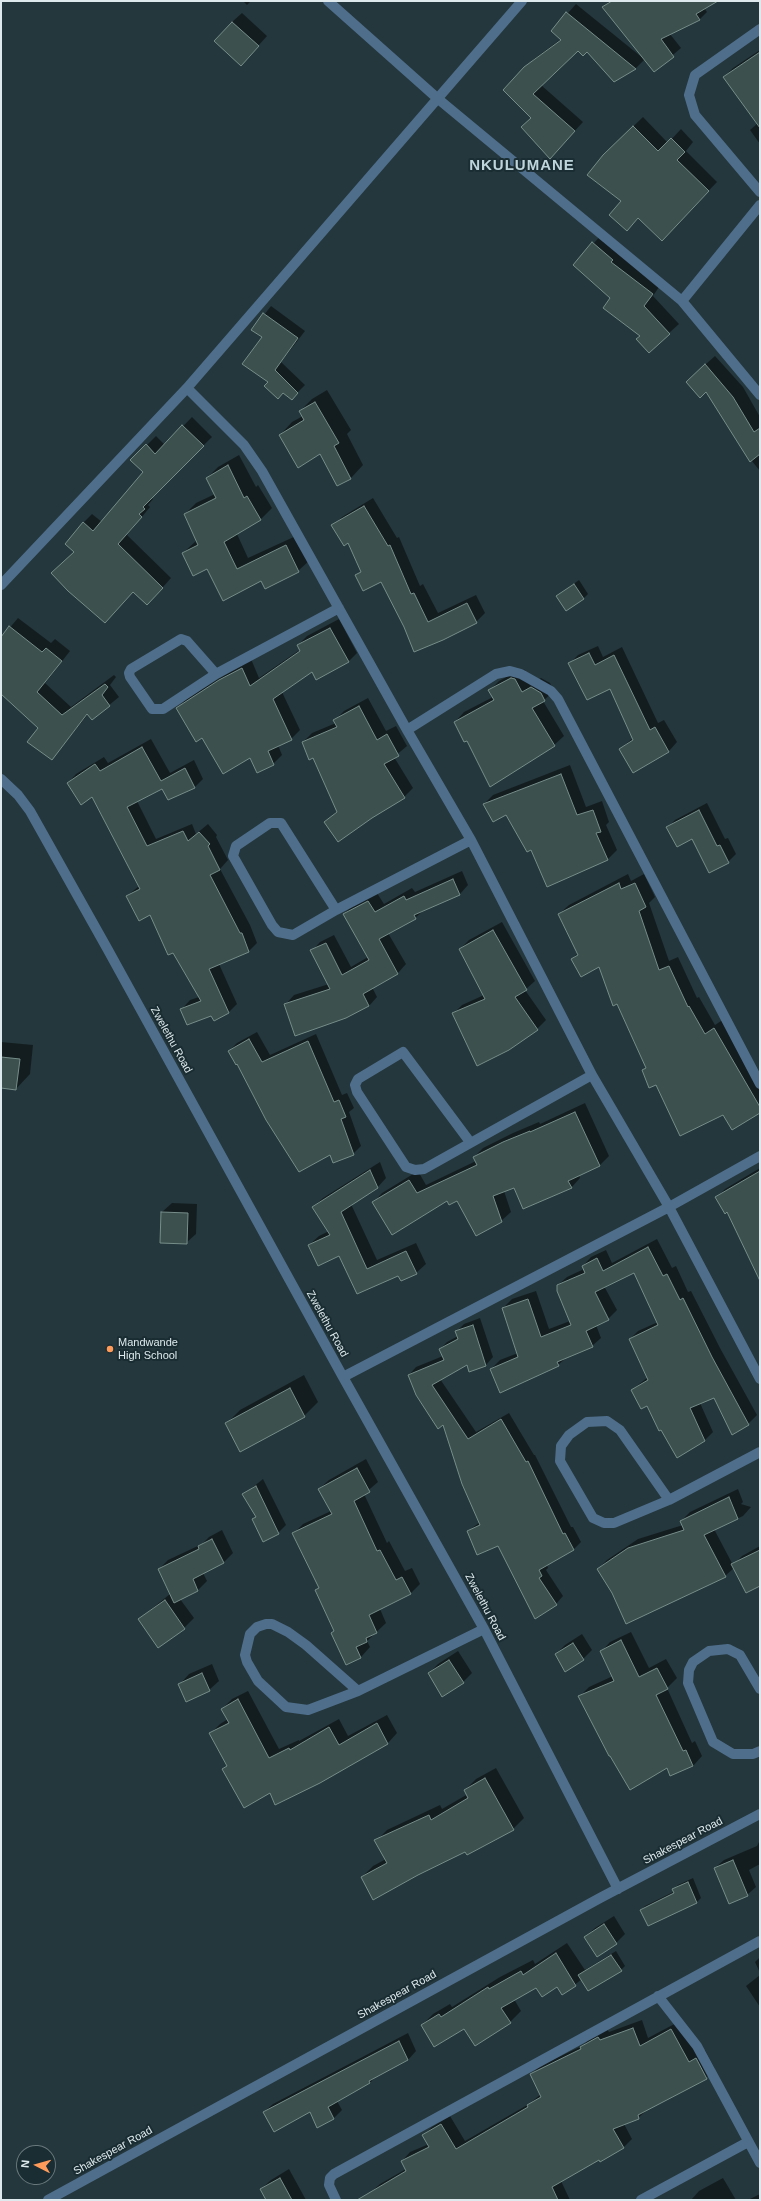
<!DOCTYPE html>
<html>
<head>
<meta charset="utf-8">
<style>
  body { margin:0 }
  #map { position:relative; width:761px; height:2201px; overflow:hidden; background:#24373c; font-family:Arial,sans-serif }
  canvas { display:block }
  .frame { position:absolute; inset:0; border:2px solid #dde9ec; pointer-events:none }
  .north { position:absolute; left:16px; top:2145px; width:40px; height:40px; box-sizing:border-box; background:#1a2d32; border:1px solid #68787c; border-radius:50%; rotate:276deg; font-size:11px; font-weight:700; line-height:16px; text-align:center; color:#dde9ec }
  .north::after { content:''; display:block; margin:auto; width:14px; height:18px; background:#ff9b5a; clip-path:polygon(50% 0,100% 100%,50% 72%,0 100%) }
</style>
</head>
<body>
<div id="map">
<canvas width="761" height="2201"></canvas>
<div class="frame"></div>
<div class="north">N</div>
</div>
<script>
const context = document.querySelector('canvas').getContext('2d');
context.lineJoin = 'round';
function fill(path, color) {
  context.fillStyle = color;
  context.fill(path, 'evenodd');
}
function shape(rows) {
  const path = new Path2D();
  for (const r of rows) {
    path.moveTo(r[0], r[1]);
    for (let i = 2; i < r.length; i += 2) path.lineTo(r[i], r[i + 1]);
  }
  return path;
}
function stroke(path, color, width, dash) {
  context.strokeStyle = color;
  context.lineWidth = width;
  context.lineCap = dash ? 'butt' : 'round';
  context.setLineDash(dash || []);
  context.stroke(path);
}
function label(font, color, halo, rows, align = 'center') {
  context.font = font + ' Arial,sans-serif';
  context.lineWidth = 4;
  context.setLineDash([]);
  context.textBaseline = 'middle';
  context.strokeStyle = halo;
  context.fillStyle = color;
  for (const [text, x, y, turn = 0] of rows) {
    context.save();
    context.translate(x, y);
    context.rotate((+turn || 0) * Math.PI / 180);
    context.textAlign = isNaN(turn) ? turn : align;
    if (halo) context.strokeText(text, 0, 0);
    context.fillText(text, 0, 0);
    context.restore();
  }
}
const shadow = shape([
  [243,1,251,1,247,5],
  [610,1,716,1,704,8,707,12,699,20,670,34,681,48,654,71,645,59,636,68,615,81,587,50,578,50,541,85,583,122,559,148,532,118,504,90,534,59,561,39,552,31,576,4,644,59,603,7],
  [242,13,267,36,250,55,232,22],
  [760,50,760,144,750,130,758,123,724,77,733,68],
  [643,117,668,143,681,129,693,142,686,151,717,182,670,231,639,217,627,230,613,146],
  [603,233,661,284,653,296,679,324,669,333,642,335,612,298,574,265],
  [271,306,305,331,281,362,305,385,292,398,269,382,263,337,253,329],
  [715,356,743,387,760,417,760,471,743,450,697,372],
  [327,390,351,430,347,434,363,465,351,478,337,485,320,453,280,435,292,422,303,416,300,411,312,399],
  [192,417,212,437,151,497,153,499,148,505,150,507,127,535,171,578,156,595,134,591,105,622,75,551,83,523,92,514,102,522,145,472,132,460,156,436,165,445],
  [239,455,256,487,258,485,272,508,261,519,237,534,248,558,298,535,310,560,298,571,262,579,207,568,183,553,197,540,185,514,196,503,215,494,207,478,218,467],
  [373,498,397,538,399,537,420,586,423,584,438,613,476,595,485,613,476,622,405,627,382,581,357,575,361,571,348,542,333,526,342,517],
  [579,580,588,594,583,599,557,596],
  [18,618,51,643,55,639,70,651,45,683,71,707,114,675,116,677,110,685,119,697,92,719,88,714,52,759,39,728,1,693,1,638],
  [339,619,357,653,348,662,312,671,282,692,300,730,291,739,278,745,282,755,273,764,202,737,178,708,186,699,251,659,259,678,301,649,298,645,307,636],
  [598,646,603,657,622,647,658,723,664,720,677,742,669,751,634,772,620,749,633,738,610,687,569,664,578,655],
  [521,669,525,670,531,683,541,678,550,683,554,691,543,701,564,736,554,745,468,739,455,722,464,712,493,697,490,690,499,681],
  [368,698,386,731,396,726,407,746,394,757,413,788,404,797,325,822,338,810,314,757,303,742,312,733,336,723,335,720,344,711],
  [151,739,170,773,194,760,203,779,195,787,168,799,162,787,137,801,156,839,192,824,196,834,208,824,217,835,216,837,228,860,220,869,250,925,257,943,249,951,219,964,237,1004,229,1012,211,1015,182,1009,190,1000,199,997,150,914,127,896,139,886,92,796,68,783,76,774,104,757,108,763],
  [570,765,586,807,602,801,609,822,606,825,617,850,608,859,548,886,531,849,506,814,484,804,493,795],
  [707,803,725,839,728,838,736,854,728,862,692,838,668,827,675,820],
  [462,871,468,885,460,894,424,910,415,918,388,933,406,964,398,973,372,987,377,997,369,1006,286,1004,294,995,329,984,312,951,320,942,334,935,351,967,368,957,344,914,353,905,377,893,384,904,412,888,415,892],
  [628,874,631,881,644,874,655,897,649,903,669,961,678,957,697,998,699,997,715,1025,724,1019,760,1082,760,1112,723,1114,656,1084,643,1070,646,1066,599,966,572,959,578,953,559,914,569,905],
  [502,922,535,981,525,990,546,1020,537,1029,453,1014,462,1005,484,995,460,949,469,940],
  [257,1032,270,1055,316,1034,342,1095,347,1093,354,1108,349,1112,361,1146,353,1154,331,1154,238,1063,229,1051,237,1043],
  [1,1042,33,1045,30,1074,16,1089,1,1087],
  [585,1103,609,1156,600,1165,579,1175,580,1178,571,1188,515,1187,504,1191,511,1212,501,1221,458,1199,373,1203,382,1193,418,1171,426,1185,476,1161,474,1157,483,1148,513,1133,539,1122,540,1124],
  [380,1162,386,1178,377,1188,351,1204,377,1260,416,1243,426,1264,416,1273,398,1274,357,1293,339,1254,309,1245,319,1236,329,1231,313,1207,323,1198],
  [760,1168,760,1273,728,1211,717,1197,725,1189],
  [172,1203,197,1204,196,1234,186,1243,162,1212],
  [657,1239,672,1268,676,1266,688,1292,691,1291,720,1348,757,1415,748,1424,714,1396,700,1403,713,1432,704,1441,647,1404,632,1390,648,1377,630,1339,638,1331,658,1322,635,1272,604,1286,617,1310,608,1319,596,1325,601,1338,592,1346,566,1358,558,1365,491,1369,500,1360,518,1353,503,1308,512,1299,536,1291,549,1329,570,1321,558,1285,567,1277,584,1269,583,1266,591,1257,606,1250,612,1263],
  [480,1318,493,1357,486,1365,470,1370,467,1364,440,1379,476,1432,509,1413,534,1455,535,1455,571,1527,573,1527,581,1542,574,1549,547,1564,548,1568,546,1570,563,1596,556,1604,499,1544,468,1531,480,1522,444,1424,409,1375,416,1367,443,1356,440,1349,447,1342,458,1336,457,1331,464,1324],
  [304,1375,318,1402,304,1416,226,1424,240,1410],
  [366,1459,378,1482,364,1494,387,1543,389,1541,405,1571,412,1568,420,1584,410,1594,380,1609,386,1623,367,1641,370,1647,361,1657,346,1664,332,1633,335,1630,316,1590,319,1587,293,1534,303,1524,331,1511,319,1489,329,1480],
  [263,1479,286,1525,278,1533,253,1520,257,1516,243,1495],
  [738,1489,743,1502,741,1504,751,1507,743,1516,714,1529,733,1565,742,1556,760,1546,760,1585,734,1568,725,1576,613,1592,598,1569,607,1560,638,1539,683,1525,681,1521,690,1512],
  [222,1530,233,1553,224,1562,203,1573,207,1581,198,1590,180,1599,194,1618,184,1628,158,1646,139,1619,170,1594,159,1569,168,1560,202,1544,209,1537],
  [631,1632,649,1668,666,1659,677,1678,667,1688,692,1743,695,1741,702,1756,693,1766,667,1767,580,1696,589,1687,613,1676,601,1652,610,1642],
  [582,1634,592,1650,583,1659,556,1654,565,1645],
  [458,1651,472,1673,463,1682,429,1673,438,1664],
  [212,1664,219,1681,209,1690,180,1684,189,1674],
  [248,1691,279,1749,299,1740,299,1741,339,1719,348,1736,387,1715,397,1733,388,1743,320,1782,270,1792,224,1769,228,1765,211,1733,220,1724,228,1719,222,1709,232,1699],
  [496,1768,524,1818,513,1829,465,1850,362,1877,373,1866,386,1859,376,1841,387,1830,440,1805,442,1809,468,1794,465,1790,476,1779],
  [760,1840,760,1864,749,1870,756,1887,747,1895,715,1868,724,1860,757,1846],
  [693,1878,701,1898,697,1902,648,1924,641,1910,645,1906,675,1891,674,1889,678,1885],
  [614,1916,625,1934,616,1943,585,1937,595,1928],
  [567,1943,585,1970,616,1951,625,1966,621,1970,582,1979,563,1994,557,1985,537,1987,514,1999,521,2011,510,2022,465,2028,422,2025,433,2014,450,2004,452,2007,500,1977,533,1960,535,1964],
  [760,1957,760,1973,755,1962],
  [760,1975,760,2007,746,1986],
  [642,2020,648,2038,680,2021,698,2054,705,2050,715,2069,706,2078,647,2110,638,2118,624,2124,632,2139,624,2147,601,2161,599,2158,561,2181,570,2200,376,2200,371,2192,380,2184,406,2169,402,2161,410,2152,429,2144,424,2135,432,2127,450,2116,465,2141,529,2104,541,2094,532,2074,540,2066,584,2045,590,2038,607,2029,609,2032],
  [408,2033,416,2051,408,2060,377,2075,370,2083,337,2101,342,2110,333,2119,310,2110,264,2112,273,2104],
  [289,2169,306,2200,267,2200,261,2189,271,2180],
  [723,2178,736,2200,691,2200,699,2191],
  [760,2194,760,2200,748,2200]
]);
const building = shape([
  [612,1,718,1,696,14,700,20,661,39,674,57,654,72,602,7,612,1],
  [566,12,636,69,614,82,587,52,583,56,578,51,533,94,575,131,550,159,521,127,531,118,503,90,524,67,561,40,551,31,566,12],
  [232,22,259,46,241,66,214,41,232,22],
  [760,52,760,128,723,77,760,52],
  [633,126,658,151,671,138,685,152,677,160,709,191,662,241,638,218,627,231,609,215,621,201,587,175,603,155,633,126],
  [592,242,613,260,611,262,653,294,644,306,670,334,649,353,636,339,640,336,603,308,610,298,573,265,592,242],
  [263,313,298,338,275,370,298,393,292,400,283,393,278,399,264,386,268,382,242,364,262,337,251,330,263,313],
  [705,364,733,397,754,432,760,428,760,454,750,462,706,392,700,398,686,382,705,364],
  [315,402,339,443,334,446,351,479,337,486,320,454,298,468,279,435,304,420,299,411,315,402],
  [182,425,204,446,143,507,145,509,139,514,142,517,118,544,163,588,147,605,133,592,105,623,68,591,51,573,74,552,65,544,83,522,93,531,143,472,130,460,146,444,155,454,182,425],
  [228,465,244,498,247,496,261,520,224,542,237,569,286,545,299,572,265,589,261,581,223,601,207,569,193,576,182,553,198,545,184,514,216,498,206,478,228,465],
  [364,506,388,546,390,545,411,594,414,593,428,622,467,603,477,623,443,640,414,652,404,627,381,582,363,591,355,575,361,572,348,543,344,546,331,525,364,506],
  [574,584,584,599,566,611,556,596,574,584],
  [9,626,42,652,46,648,62,661,37,692,62,715,105,684,108,687,102,695,110,706,92,720,87,714,52,760,27,742,38,728,1,694,1,637,9,626],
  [330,628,349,662,316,680,312,672,273,699,292,740,268,751,274,765,257,773,250,758,223,774,202,738,196,742,176,708,219,680,242,668,250,686,300,651,297,645,330,628],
  [589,653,595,665,614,655,650,730,655,727,669,752,633,773,619,749,633,740,610,689,587,700,568,663,589,653],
  [511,678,515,679,522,692,531,687,541,693,545,701,532,708,555,746,490,787,467,741,464,742,454,722,494,700,488,690,511,678],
  [359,706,377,740,387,734,399,756,384,764,405,798,372,818,338,842,324,822,337,812,313,758,309,760,302,742,337,727,333,720,359,706],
  [142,747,161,781,185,768,195,788,168,800,162,789,127,807,147,846,183,831,188,841,199,832,210,844,208,846,220,870,210,875,240,933,242,933,249,952,209,969,229,1013,214,1021,211,1016,187,1025,180,1009,201,1001,173,953,168,955,150,915,139,921,126,896,140,889,92,797,81,805,67,783,95,764,100,771,142,747],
  [561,774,577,815,593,810,601,832,596,833,608,860,547,887,531,850,527,852,506,815,493,822,483,804,561,774],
  [699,810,717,846,720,845,729,863,709,873,692,839,677,847,666,827,699,810],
  [453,879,460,895,414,915,416,919,379,939,398,974,363,994,369,1006,346,1018,295,1036,284,1004,330,989,310,950,326,943,342,975,369,960,343,914,368,901,375,912,404,896,406,900,453,879],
  [619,883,621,889,635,883,646,907,639,911,659,970,669,966,688,1007,689,1006,705,1034,714,1028,760,1107,760,1113,732,1130,723,1115,680,1136,656,1085,649,1088,642,1070,646,1068,617,1004,613,1006,599,967,581,977,571,959,578,955,558,914,619,883],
  [493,930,527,990,515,997,538,1030,509,1050,477,1066,452,1013,485,999,459,949,493,930],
  [249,1039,262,1062,308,1041,334,1102,339,1100,346,1117,341,1119,354,1155,333,1163,330,1155,299,1172,266,1120,237,1064,236,1065,228,1051,249,1039],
  [1,1057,20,1059,16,1090,1,1088,1,1057],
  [575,1112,600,1166,568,1181,572,1188,523,1209,514,1188,493,1196,502,1222,476,1236,457,1201,449,1205,447,1201,392,1235,372,1202,409,1180,417,1193,477,1165,473,1157,503,1142,530,1131,530,1132,575,1112],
  [370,1170,378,1188,341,1212,367,1269,406,1251,417,1274,401,1281,398,1276,357,1294,339,1256,318,1266,308,1245,330,1235,312,1207,370,1170],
  [760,1171,760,1281,727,1212,725,1214,715,1197,760,1171],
  [161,1212,188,1213,187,1244,160,1243,161,1212],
  [648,1247,663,1276,667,1274,680,1300,683,1298,712,1357,749,1425,732,1435,714,1398,690,1408,705,1441,677,1458,661,1430,659,1431,647,1406,641,1409,631,1390,648,1380,629,1339,658,1325,634,1273,595,1292,609,1320,586,1331,593,1347,557,1362,559,1366,500,1393,490,1369,518,1357,502,1308,528,1299,541,1337,571,1325,557,1291,557,1285,585,1273,582,1266,597,1258,603,1271,648,1247],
  [473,1325,486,1366,469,1372,467,1365,432,1385,468,1439,501,1419,526,1462,528,1461,563,1534,565,1533,574,1550,539,1570,542,1576,539,1578,557,1605,535,1619,498,1546,477,1555,467,1531,480,1525,462,1484,443,1425,438,1429,416,1395,408,1375,444,1360,439,1349,458,1339,455,1331,473,1325],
  [290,1388,305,1417,240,1452,225,1423,290,1388],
  [357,1468,370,1492,354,1501,377,1551,380,1550,396,1580,402,1577,411,1594,369,1615,377,1633,366,1638,367,1642,356,1647,361,1658,346,1665,331,1633,334,1631,315,1590,319,1588,292,1533,332,1514,318,1489,357,1468],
  [256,1486,279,1534,263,1542,252,1519,256,1517,242,1494,256,1486],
  [729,1497,738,1519,704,1535,726,1577,626,1624,612,1593,597,1569,628,1548,684,1530,680,1521,729,1497],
  [212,1539,224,1563,193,1579,198,1591,174,1603,158,1569,199,1549,198,1546,212,1539],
  [760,1550,760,1586,746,1593,731,1564,760,1550],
  [165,1600,185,1629,158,1648,138,1619,165,1600],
  [621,1640,639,1677,657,1668,668,1689,656,1695,683,1751,686,1750,693,1766,670,1776,667,1768,630,1790,610,1756,609,1756,578,1696,614,1681,600,1651,621,1640],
  [573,1643,584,1660,565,1672,555,1654,573,1643],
  [449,1660,464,1683,442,1697,428,1673,449,1660],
  [202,1673,210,1691,186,1702,178,1684,202,1673],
  [238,1699,269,1758,289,1748,290,1750,329,1727,339,1745,377,1723,388,1744,320,1783,275,1805,270,1793,244,1808,222,1769,227,1766,209,1733,229,1723,221,1709,238,1699],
  [485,1778,514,1830,467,1855,465,1852,418,1875,373,1900,361,1877,387,1863,374,1840,429,1815,431,1820,468,1798,464,1790,485,1778],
  [733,1860,748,1896,729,1904,714,1868,733,1860],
  [688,1882,697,1903,648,1926,640,1910,674,1893,672,1889,688,1882],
  [604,1924,617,1944,597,1957,584,1937,604,1924],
  [556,1953,576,1986,562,1995,557,1987,542,1997,536,1988,501,2008,511,2023,475,2046,464,2029,434,2047,421,2025,439,2014,441,2017,488,1987,489,1989,521,1971,523,1975,556,1953],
  [611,1955,622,1971,588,1991,578,1975,611,1955],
  [633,2028,640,2046,671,2029,689,2062,696,2058,707,2079,638,2115,639,2119,613,2129,624,2148,600,2162,599,2160,552,2187,558,2200,357,2200,406,2171,401,2161,429,2147,422,2135,441,2124,456,2149,528,2107,527,2105,541,2097,530,2074,581,2049,580,2047,598,2037,600,2040,633,2028],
  [399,2041,408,2060,369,2081,370,2083,328,2107,334,2119,317,2128,310,2112,274,2132,263,2112,399,2041],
  [280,2178,292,2200,266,2200,260,2189,280,2178]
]);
const minor = shape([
  [328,1,437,98,682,301,760,395],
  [760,29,695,75,689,95,695,115,760,192],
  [682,301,760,205],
  [187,388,244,445,262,471,407,730,471,840,592,1075,669,1207,760,1379],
  [1,585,187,388,522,1],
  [216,674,187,641,181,639,131,669,129,673,130,677,152,709,163,709,216,674,339,608],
  [407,730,496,674,510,671,521,674,551,691,558,699,760,1084],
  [1,779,18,795,30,811,108,950,343,1377,484,1629,618,1889],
  [336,910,281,823,270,823,236,846,233,856,272,925,278,932,293,935,336,910,471,840],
  [470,1142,403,1052,358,1079,355,1085,357,1092,406,1167,415,1170,424,1169,592,1075],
  [343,1377,669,1207,760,1156],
  [669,1500,620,1430,607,1421,587,1422,569,1435,561,1446,560,1461,593,1518,604,1523,614,1523,669,1500,760,1452],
  [760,1689,740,1655,728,1649,709,1651,693,1662,689,1670,688,1683,713,1742,733,1754,753,1754,760,1751],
  [358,1691,306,1645,288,1632,272,1624,266,1624,257,1627,250,1634,245,1655,247,1662,258,1681,286,1707,308,1710,358,1691,484,1629],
  [658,1996,697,2046,760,2163],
  [48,2200,600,1898,760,1814],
  [336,2200,329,2185,330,2178,334,2174,760,1941],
  [641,2200,748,2142]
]);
const markers = [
  [110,1349,4,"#ff9b5a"]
];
const streetNames = [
  ["Zwelethu Road",171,1040,61],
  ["Zwelethu Road",327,1324,61],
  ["Zwelethu Road",485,1607,62],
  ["Shakespear Road",683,1841,-28],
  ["Shakespear Road",397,1995,-29],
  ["Shakespear Road",113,2151,-29]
];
const poiNames = [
  ["Mandwande",118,1343],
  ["High School",118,1356]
];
const districtNames = [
  ["NKULUMANE",522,166]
];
fill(shadow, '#0007');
fill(building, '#3c514d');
stroke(building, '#768d89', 1);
stroke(minor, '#4f6e8c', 10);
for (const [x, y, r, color] of markers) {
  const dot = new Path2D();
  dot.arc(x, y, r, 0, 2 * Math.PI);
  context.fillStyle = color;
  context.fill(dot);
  stroke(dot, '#1a2d32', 1.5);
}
label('11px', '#dde9ec', '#1a2d32', streetNames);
label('11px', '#dde9ec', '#1a2d32', poiNames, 'left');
context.letterSpacing = '1px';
label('bold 15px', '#bed5dc', '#1a2d32', districtNames);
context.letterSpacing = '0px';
</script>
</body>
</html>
